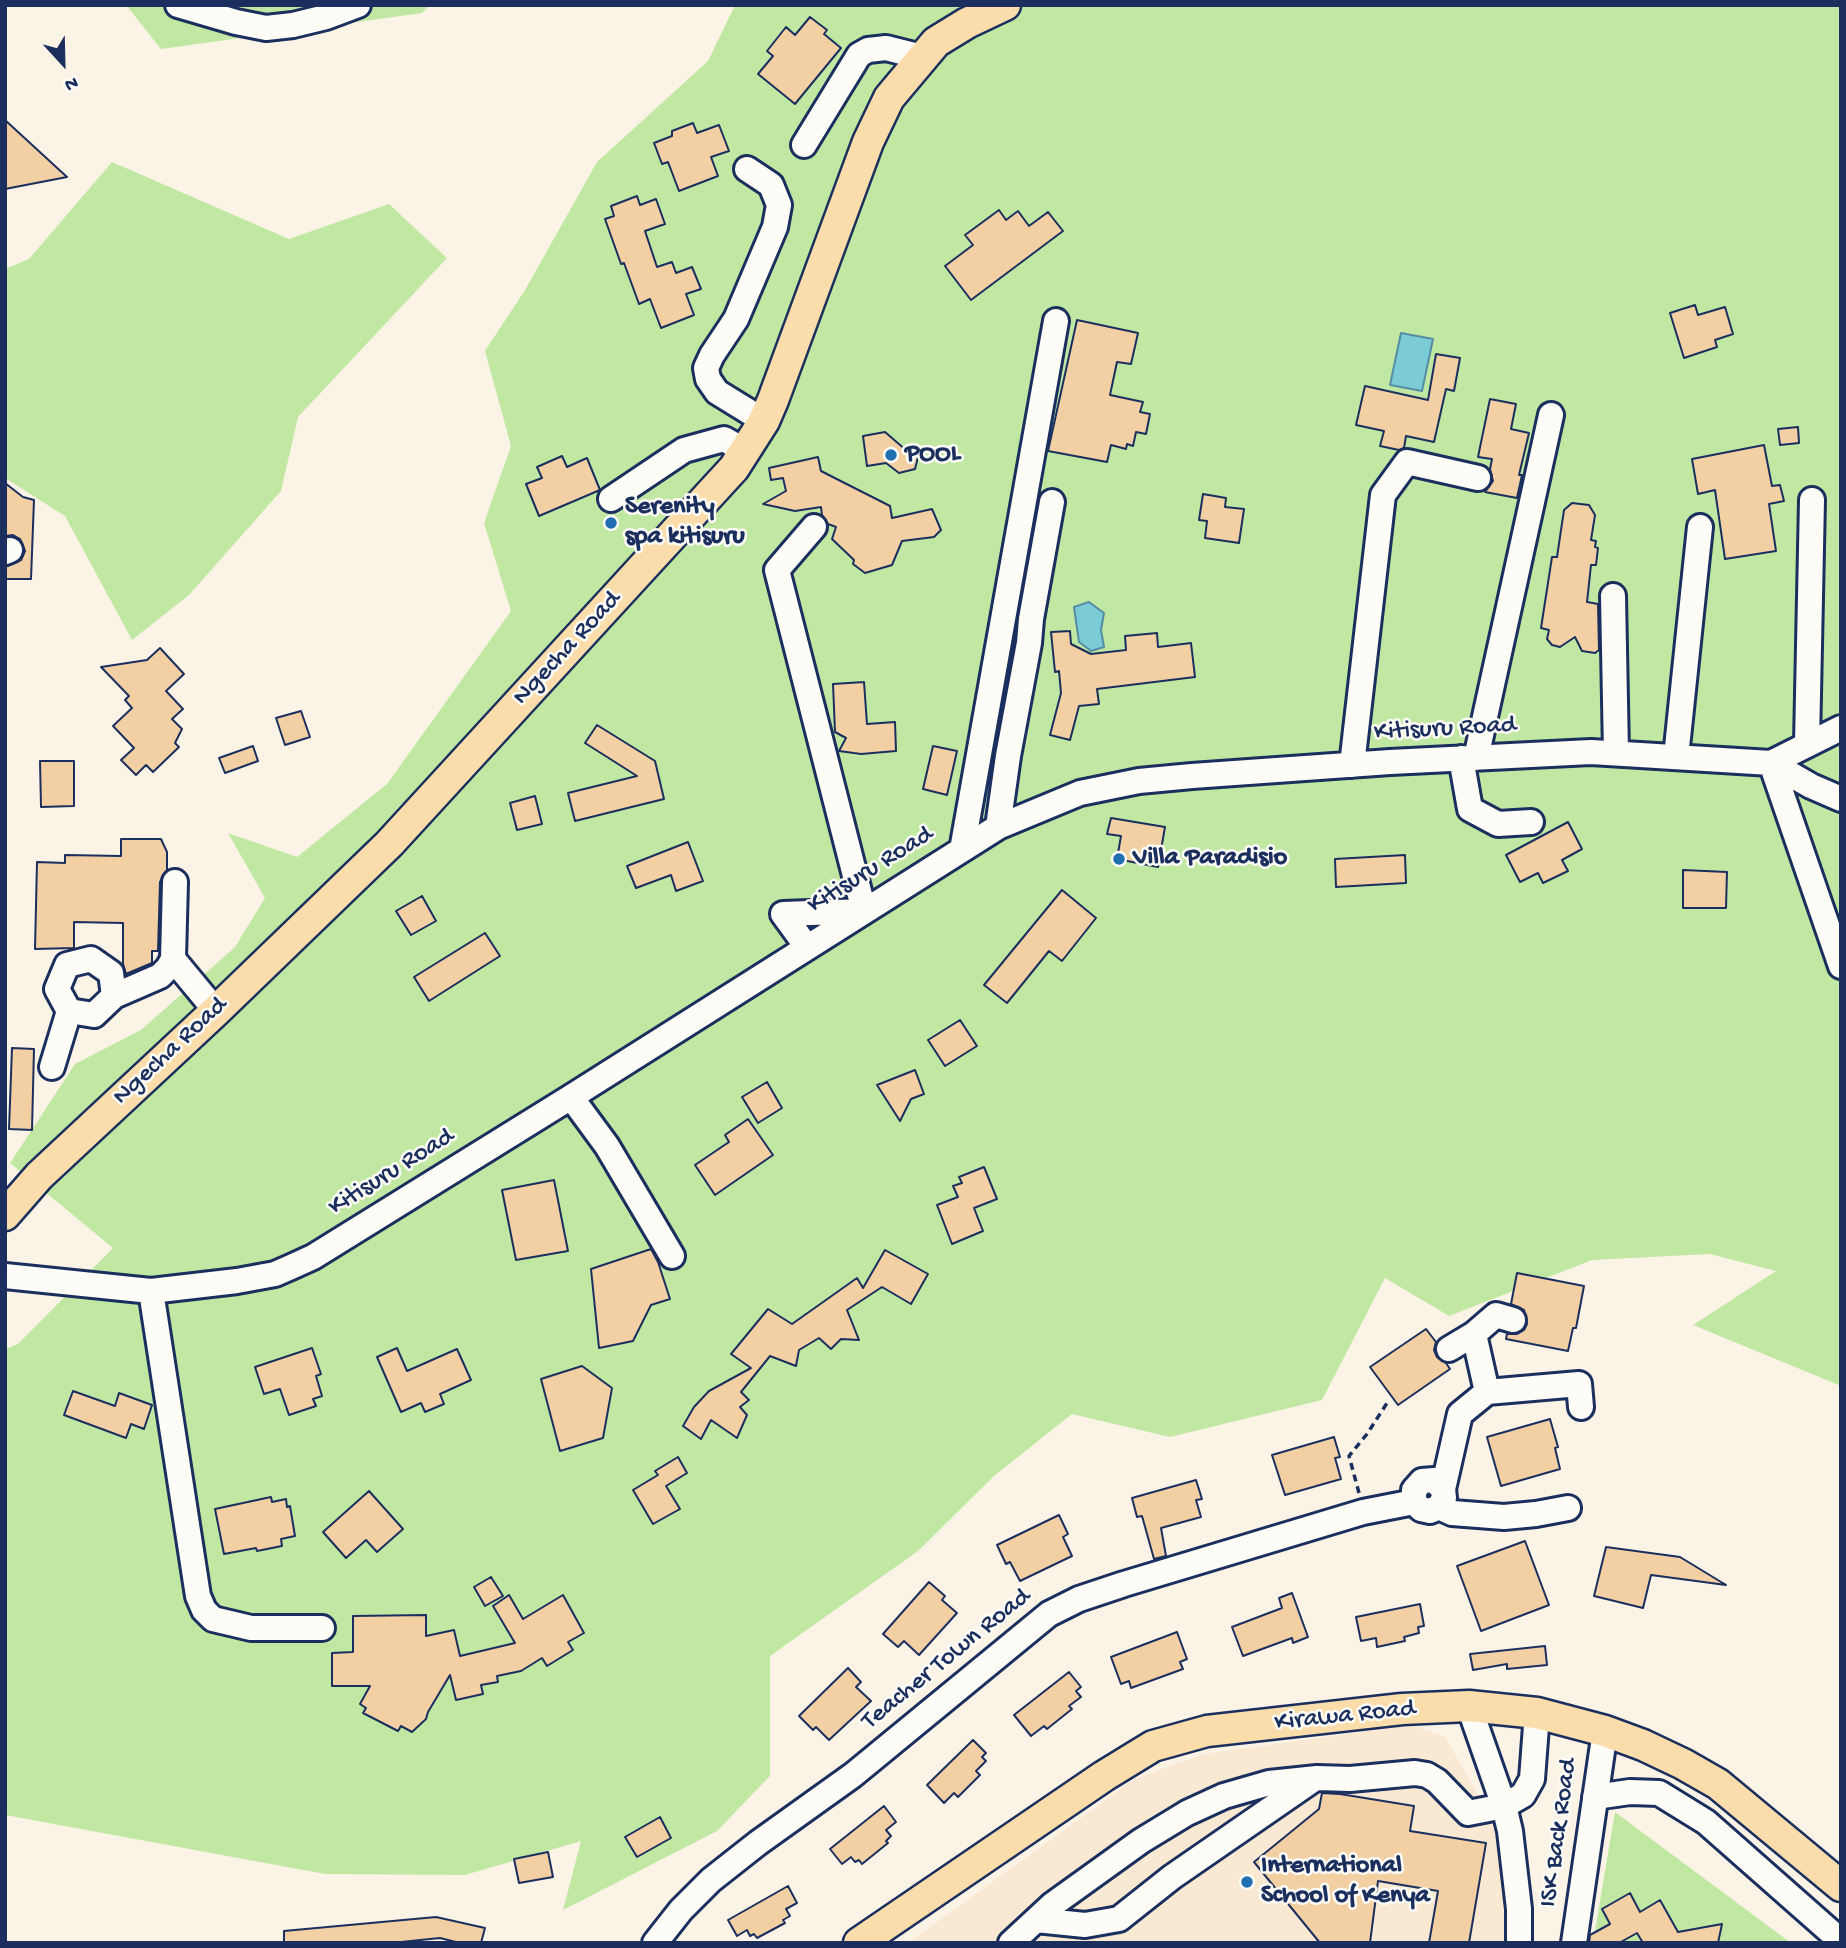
<!DOCTYPE html>
<html>
<head>
<meta charset="utf-8">
<style>
  body { margin:0 }
  #map { position:relative; width:1846px; height:1948px; overflow:hidden; background:#fbf3e6; font-family:"Gochi Hand",sans-serif }
  canvas { display:block }
  .frame { position:absolute; inset:0; border:7px solid #1b2f5e; pointer-events:none }
  .north { position:absolute; left:28px; top:28px; width:70px; height:70px; -webkit-text-stroke:5px #fdfcf7; paint-order:stroke; rotate:158deg; font-size:19px; font-weight:700; line-height:28px; text-align:center; color:#1b2f5e }
  .north::after { content:''; display:block; margin:auto; width:24px; height:32px; background:#1b2f5e; clip-path:polygon(50% 0,100% 100%,50% 72%,0 100%) }
</style>
</head>
<body>
<div id="map">
<canvas width="1846" height="1948"></canvas>
<div class="frame"></div>
<div class="north">N</div>
</div>
<script>
const context = document.querySelector('canvas').getContext('2d');
context.lineJoin = 'round';
function fill(path, color) {
  context.fillStyle = color;
  context.fill(path, 'evenodd');
}
function shape(rows) {
  const path = new Path2D();
  for (const r of rows) {
    path.moveTo(r[0], r[1]);
    for (let i = 2; i < r.length; i += 2) path.lineTo(r[i], r[i + 1]);
  }
  return path;
}
function stroke(path, color, width, dash) {
  context.strokeStyle = color;
  context.lineWidth = width;
  context.lineCap = dash ? 'butt' : 'round';
  context.setLineDash(dash || []);
  context.stroke(path);
}
function label(font, color, halo, rows, align = 'center') {
  context.font = font + ' "Gochi Hand",sans-serif';
  context.lineWidth = 5;
  context.setLineDash([]);
  context.textBaseline = 'middle';
  context.strokeStyle = halo;
  context.fillStyle = color;
  for (const [text, x, y, turn = 0] of rows) {
    context.save();
    context.translate(x, y);
    context.rotate((+turn || 0) * Math.PI / 180);
    context.textAlign = isNaN(turn) ? turn : align;
    if (halo) context.strokeText(text, 0, 0);
    context.fillText(text, 0, 0);
    context.restore();
  }
}
const built = shape([
  [1412,1725,1445,1737,1494,1822,1510,1943,908,1943,1135,1779,1203,1754]
]);
const green = shape([
  [126,5,430,5,422,13,161,49],
  [735,5,1841,5,1841,1386,1693,1325,1776,1271,1710,1254,1592,1260,1449,1316,1385,1278,1322,1400,1170,1437,1072,1414,994,1476,918,1551,770,1656,770,1776,717,1831,563,1910,581,1841,465,1875,325,1874,5,1815,5,1349,18,1344,113,1248,10,1163,75,1064,141,1030,235,947,265,898,228,833,297,857,387,784,511,611,484,523,511,446,485,351,525,290,597,162,708,61],
  [112,162,289,239,389,204,447,258,298,417,281,491,189,595,132,640,65,516,5,478,5,269,29,259],
  [1615,1812,1791,1943,1593,1943]
]);
const water = shape([
  [1401,333,1433,339,1422,391,1390,385,1401,333],
  [1089,602,1104,613,1101,630,1104,647,1091,651,1079,642,1074,607,1089,602]
]);
const building = shape([
  [810,17,827,30,824,34,841,48,795,104,758,74,773,56,767,51,786,27,795,35,810,17],
  [5,120,67,177,5,189,5,120],
  [693,123,697,133,719,125,729,151,711,157,718,176,679,191,668,162,662,164,654,143,672,136,672,131,693,123],
  [637,196,640,205,656,199,665,224,645,231,657,267,672,262,676,273,692,267,701,289,686,294,694,315,661,328,650,299,639,304,624,263,621,264,605,219,614,216,611,206,637,196],
  [999,210,1006,220,1018,211,1029,226,1048,212,1063,231,971,300,945,266,973,245,965,235,999,210],
  [1695,305,1698,315,1725,307,1733,334,1715,340,1717,347,1684,358,1670,313,1695,305],
  [1077,320,1138,333,1131,364,1117,362,1110,395,1143,402,1140,412,1150,414,1146,434,1136,432,1133,446,1127,444,1126,449,1111,445,1107,462,1048,451,1077,320],
  [1436,354,1460,358,1454,391,1446,389,1434,442,1406,436,1404,448,1399,450,1380,446,1384,431,1356,425,1365,386,1428,400,1436,354],
  [1490,399,1516,404,1511,429,1529,433,1519,475,1522,475,1517,498,1485,492,1493,481,1490,469,1492,459,1478,457,1490,399],
  [1798,427,1799,443,1780,445,1778,429,1798,427],
  [885,432,907,451,919,453,915,469,899,473,886,463,867,466,863,436,885,432],
  [1764,445,1772,486,1780,485,1784,501,1769,504,1776,551,1725,559,1715,490,1698,494,1692,459,1764,445],
  [562,456,567,467,587,458,600,490,539,516,526,484,542,478,537,467,562,456],
  [818,457,821,471,890,506,892,518,932,509,941,530,934,537,902,541,892,565,865,573,853,564,854,560,832,539,836,527,828,524,822,515,821,507,795,511,763,504,786,491,783,478,771,480,769,468,818,457],
  [5,483,23,497,34,500,31,579,5,579,5,567,21,560,25,551,20,539,13,535,5,536,5,483],
  [1203,494,1226,498,1225,507,1244,509,1239,543,1205,538,1207,521,1199,520,1203,494],
  [1572,503,1589,505,1595,515,1591,540,1596,541,1595,547,1598,548,1596,565,1591,565,1587,602,1598,604,1599,650,1595,653,1582,651,1575,637,1560,647,1552,645,1547,639,1549,630,1541,628,1552,557,1557,557,1564,510,1572,503],
  [1070,631,1071,644,1091,654,1126,650,1125,636,1157,633,1158,647,1191,643,1195,677,1097,689,1099,704,1079,706,1070,740,1050,735,1061,693,1059,671,1055,672,1051,632,1070,631],
  [160,648,184,674,166,691,183,709,172,719,182,729,175,743,179,747,153,772,146,765,136,775,121,760,134,748,113,726,132,708,125,700,129,696,101,667,147,660,160,648],
  [864,682,867,724,895,722,896,751,861,754,839,751,846,738,835,732,833,684,864,682],
  [301,711,310,737,285,745,276,718,301,711],
  [597,725,655,761,664,799,575,821,568,793,637,776,585,743,597,725],
  [253,746,258,761,225,773,219,758,253,746],
  [933,746,957,751,947,795,923,789,933,746],
  [40,761,74,761,74,806,41,807,40,761],
  [535,796,542,824,517,830,510,803,535,796],
  [1111,818,1165,827,1158,867,1117,859,1121,836,1107,834,1111,818],
  [1568,822,1582,849,1562,860,1568,871,1543,883,1538,873,1520,882,1506,855,1568,822],
  [121,839,161,839,167,852,167,870,160,882,158,951,152,951,152,963,126,974,123,964,123,923,74,922,74,948,35,949,37,862,65,863,65,855,121,856,121,839],
  [688,842,703,881,676,891,671,875,636,888,627,866,688,842],
  [1405,855,1406,883,1336,887,1335,859,1405,855],
  [1683,870,1727,872,1726,908,1683,908,1683,870],
  [1062,890,1096,918,1062,961,1049,951,1007,1003,984,985,1062,890],
  [422,896,436,921,411,935,396,911,422,896],
  [485,933,500,956,429,1001,414,977,485,933],
  [960,1020,977,1046,945,1066,928,1040,960,1020],
  [12,1048,34,1049,32,1130,9,1129,12,1048],
  [915,1070,924,1094,911,1099,900,1121,877,1085,915,1070],
  [767,1082,782,1108,758,1123,742,1097,767,1082],
  [748,1119,773,1155,715,1195,695,1165,729,1142,725,1135,748,1119],
  [984,1167,997,1199,974,1208,983,1231,952,1244,937,1205,958,1197,953,1186,962,1183,959,1177,984,1167],
  [554,1180,568,1251,516,1260,502,1190,554,1180],
  [651,1249,658,1262,670,1299,651,1305,633,1341,599,1348,591,1269,651,1249],
  [885,1250,928,1274,911,1304,882,1287,847,1310,859,1340,841,1339,831,1349,819,1338,799,1350,796,1366,770,1356,741,1392,749,1400,740,1407,747,1415,737,1438,711,1420,701,1439,683,1426,694,1407,709,1391,751,1368,731,1354,768,1309,792,1324,857,1278,863,1288,885,1250],
  [1517,1273,1584,1286,1576,1328,1573,1328,1568,1351,1506,1339,1507,1334,1517,1334,1524,1330,1527,1324,1524,1310,1511,1304,1517,1273],
  [1426,1329,1436,1342,1434,1350,1437,1357,1446,1363,1450,1369,1398,1405,1370,1367,1426,1329],
  [312,1348,321,1374,316,1376,322,1396,313,1399,316,1406,289,1415,280,1389,264,1394,255,1367,312,1348],
  [397,1348,407,1371,457,1349,471,1380,440,1394,444,1404,425,1412,421,1403,401,1412,377,1357,397,1348],
  [582,1366,612,1388,603,1438,560,1451,541,1379,582,1366],
  [73,1391,115,1406,119,1393,152,1405,144,1429,131,1424,126,1438,64,1415,73,1391],
  [1550,1419,1558,1447,1555,1448,1560,1469,1501,1486,1487,1437,1550,1419],
  [1334,1437,1340,1457,1335,1458,1341,1479,1285,1495,1272,1455,1334,1437],
  [678,1457,687,1473,666,1486,680,1509,653,1524,633,1490,658,1475,655,1471,678,1457],
  [1196,1480,1202,1499,1196,1500,1201,1517,1161,1528,1166,1556,1154,1559,1142,1516,1137,1517,1132,1498,1196,1480],
  [369,1491,403,1529,377,1552,366,1540,346,1558,323,1532,369,1491],
  [271,1497,272,1502,286,1499,287,1507,290,1506,295,1536,281,1539,282,1546,257,1551,256,1548,224,1554,215,1509,271,1497],
  [1059,1515,1068,1534,1063,1537,1072,1556,1020,1581,1010,1562,1006,1564,997,1545,1059,1515],
  [1525,1541,1549,1605,1481,1631,1457,1566,1525,1541],
  [1606,1547,1680,1557,1726,1585,1651,1575,1643,1608,1594,1596,1606,1547],
  [491,1577,503,1596,485,1606,474,1587,491,1577],
  [929,1582,945,1596,942,1600,957,1613,919,1655,904,1641,898,1647,883,1634,929,1582],
  [1292,1593,1308,1637,1293,1643,1292,1638,1243,1656,1232,1627,1282,1608,1279,1598,1292,1593],
  [509,1595,523,1619,563,1595,584,1633,568,1642,573,1650,547,1666,542,1658,521,1671,497,1676,498,1682,481,1685,483,1694,456,1700,450,1675,428,1712,426,1719,412,1732,401,1726,398,1731,363,1713,366,1708,360,1704,370,1686,332,1686,332,1653,353,1652,353,1616,426,1615,426,1636,454,1630,460,1656,515,1643,493,1606,509,1595],
  [1420,1604,1424,1626,1418,1627,1419,1633,1404,1637,1405,1641,1377,1647,1376,1638,1361,1641,1356,1617,1420,1604],
  [1177,1632,1187,1659,1180,1662,1183,1669,1131,1688,1129,1681,1121,1684,1111,1657,1177,1632],
  [1545,1646,1547,1665,1507,1669,1507,1664,1473,1670,1470,1654,1545,1646],
  [848,1668,861,1682,856,1687,871,1701,829,1740,816,1727,813,1730,799,1716,848,1668],
  [1069,1672,1081,1687,1076,1691,1081,1697,1069,1706,1072,1709,1047,1729,1044,1726,1031,1736,1014,1715,1069,1672],
  [973,1740,986,1753,982,1757,986,1761,976,1771,980,1775,958,1797,954,1793,944,1803,927,1785,973,1740],
  [1322,1793,1340,1794,1414,1806,1410,1831,1486,1843,1469,1943,1429,1943,1438,1891,1378,1881,1370,1943,1320,1943,1254,1862,1319,1809,1322,1793],
  [884,1806,896,1822,886,1830,891,1836,886,1841,888,1843,862,1864,859,1860,855,1862,851,1857,842,1864,830,1849,884,1806],
  [660,1817,671,1838,637,1857,625,1837,660,1817],
  [548,1852,553,1877,519,1883,514,1859,548,1852],
  [788,1886,797,1903,786,1909,790,1916,783,1920,785,1923,757,1938,754,1934,750,1936,747,1930,737,1936,728,1920,788,1886],
  [1630,1893,1640,1912,1660,1900,1678,1932,1722,1924,1718,1943,1643,1943,1637,1933,1619,1943,1589,1943,1590,1935,1610,1924,1602,1909,1630,1893],
  [436,1917,485,1928,481,1943,460,1943,440,1938,391,1943,284,1943,284,1931,436,1917]
]);
const path = shape([
  [1359,1493,1349,1456,1367,1434,1389,1400]
]);
const minor = shape([
  [178,5,236,22,266,28,293,25,326,17,358,5],
  [804,145,859,55,868,50,886,48,922,57],
  [747,169,771,185,779,205,775,227,736,319,712,355,706,368,708,379,717,392,764,421],
  [611,499,684,450,724,439,745,451],
  [5,552,10,550],
  [1613,596,1616,753],
  [1807,743,1812,500],
  [1676,757,1700,527],
  [1461,758,1470,809,1498,824,1531,822],
  [1476,758,1551,415],
  [1771,763,1841,966],
  [1771,763,1811,786,1841,799],
  [1352,765,1383,495,1407,462,1478,478],
  [998,827,1008,756,1029,643,1031,619,1052,502],
  [962,850,1056,321],
  [807,947,783,914,864,911,777,570,814,527],
  [173,959,216,1011],
  [114,996,111,973,91,959,67,965,57,989,69,1011,94,1015,114,996,160,976,168,968,173,959,175,882],
  [52,1067,69,1011],
  [571,1097,607,1146,672,1256],
  [5,1276,151,1291,237,1281,275,1274,291,1267,313,1257,571,1097,998,827,1080,793,1139,781,1192,776,1390,762,1591,752,1771,763,1841,728],
  [151,1291,198,1596,204,1610,213,1619,251,1628,322,1628],
  [1449,1349,1474,1334],
  [1487,1392,1474,1334,1496,1315,1513,1320],
  [1443,1489,1434,1480,1422,1481,1414,1490,1414,1502,1421,1509,1430,1511,1439,1507,1444,1498,1443,1489,1460,1414,1487,1392,1579,1384,1581,1407],
  [1439,1507,1452,1513,1504,1517,1536,1514,1568,1508],
  [1469,1706,1504,1806,1510,1831,1519,1909,1519,1943],
  [1595,1797,1630,1792,1659,1793,1706,1822,1841,1941],
  [1036,1920,1085,1925,1119,1919,1172,1877,1314,1779],
  [655,1943,681,1910,711,1880,758,1843,853,1775,1049,1614,1079,1599,1124,1584,1363,1512,1414,1502],
  [1011,1943,1052,1905,1141,1841,1187,1813,1224,1796,1269,1783,1317,1778,1350,1779,1415,1773,1427,1775,1437,1781,1468,1813,1504,1806,1523,1795,1532,1779,1537,1713],
  [1574,1943,1605,1731]
]);
const major = shape([
  [5,1215,39,1176,216,1011,389,844,734,468,764,421,773,400,868,142,889,98,936,42,967,23,1005,5],
  [859,1943,1104,1776,1153,1746,1207,1731,1402,1709,1469,1706,1537,1713,1605,1731,1643,1745,1683,1764,1718,1784,1841,1886]
]);
const markers = [
  [891,455,7,"#1f6fb2"],
  [611,523,7,"#1f6fb2"],
  [1119,859,7,"#1f6fb2"],
  [1247,1882,7,"#1f6fb2"]
];
const poiNames = [
  ["POOL",905,455],
  ["Serenity",625,508],
  ["spa kitisuru",625,538],
  ["Villa Paradisio",1133,859],
  ["International",1261,1867],
  ["School of Kenya",1261,1897]
];
const streetNames = [
  ["Ngecha Road",568,649,-47],
  ["Kitisuru Road",1445,730,-3],
  ["Kitisuru Road",871,871,-32],
  ["Ngecha Road",171,1052,-43],
  ["Kitisuru Road",392,1173,-32],
  ["Teacher Town Road",947,1660,-39],
  ["Kirawa Road",1345,1717,-6],
  ["ISK Back Road",1560,1833,-82]
];
fill(built, '#f9e8d2');
fill(green, '#c1e8a3');
fill(water, '#7bccd6');
stroke(water, '#558da6', 2);
fill(building, '#f3cfa4');
stroke(building, '#1b2f5e', 2);
stroke(minor, '#1b2f5e', 30);
stroke(major, '#1b2f5e', 35);
stroke(path, '#1b2f5e', 3.5, [7, 5]);
stroke(minor, '#fdfcf7', 24);
stroke(major, '#faddab', 30);
for (const [x, y, r, color] of markers) {
  const dot = new Path2D();
  dot.arc(x, y, r, 0, 2 * Math.PI);
  context.fillStyle = color;
  context.fill(dot);
  stroke(dot, '#fdfcf7', 2.5);
}
label('bold 26px', '#1b2f5e', '#fdfcf7', poiNames, 'left');
label('26px', '#1b2f5e', '#fdfcf7', streetNames);
</script>
</body>
</html>
